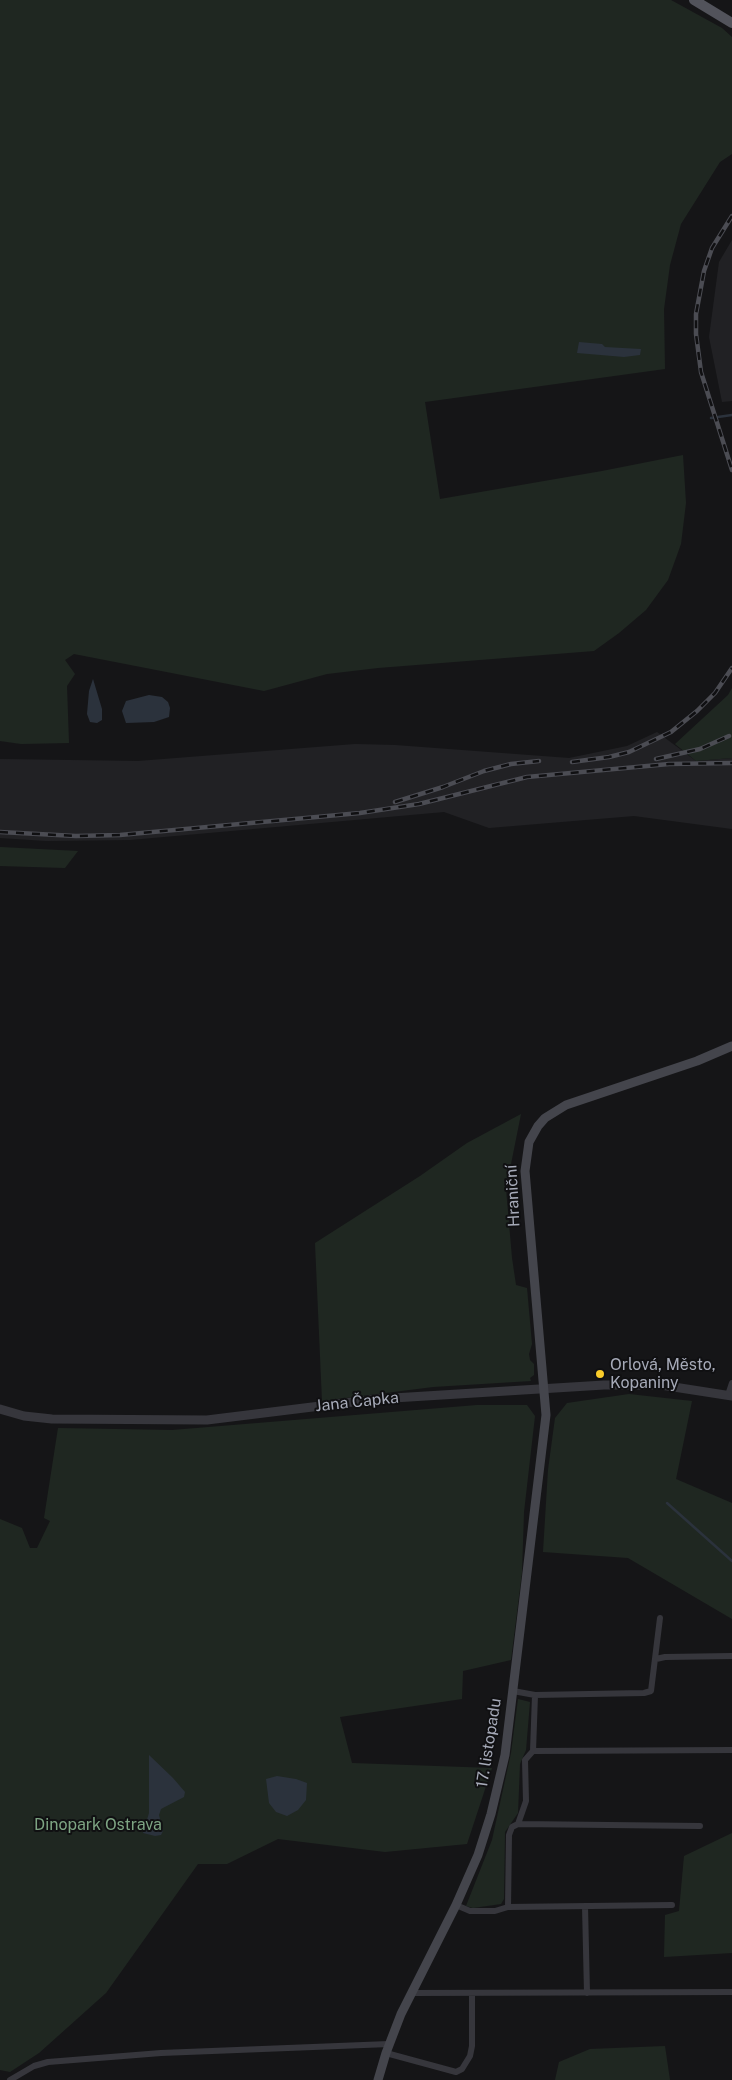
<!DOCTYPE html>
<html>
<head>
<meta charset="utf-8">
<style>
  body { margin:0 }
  canvas { display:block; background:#151517 }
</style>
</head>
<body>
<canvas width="732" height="2080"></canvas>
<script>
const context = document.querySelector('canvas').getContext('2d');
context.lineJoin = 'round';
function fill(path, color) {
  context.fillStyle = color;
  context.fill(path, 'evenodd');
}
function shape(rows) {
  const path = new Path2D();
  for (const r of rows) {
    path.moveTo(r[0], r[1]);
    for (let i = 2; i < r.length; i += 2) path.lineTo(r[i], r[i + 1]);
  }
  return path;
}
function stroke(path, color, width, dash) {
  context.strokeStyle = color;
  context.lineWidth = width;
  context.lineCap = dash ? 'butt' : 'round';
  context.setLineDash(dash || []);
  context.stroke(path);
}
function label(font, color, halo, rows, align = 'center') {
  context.font = font + ' "Public Sans",sans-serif';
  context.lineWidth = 4;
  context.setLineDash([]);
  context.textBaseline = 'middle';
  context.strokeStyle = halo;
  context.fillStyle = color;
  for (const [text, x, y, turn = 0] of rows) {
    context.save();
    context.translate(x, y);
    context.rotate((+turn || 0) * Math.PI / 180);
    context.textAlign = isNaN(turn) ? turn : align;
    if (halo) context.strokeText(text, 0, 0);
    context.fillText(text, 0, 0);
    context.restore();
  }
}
const built = shape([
  [732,240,732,401,722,402,709,337,719,262],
  [657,732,696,761,732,758,732,829,634,816,489,828,444,812,130,840,46,841,0,838,0,759,138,761,355,744,395,745,569,758,627,746]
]);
const green = shape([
  [0,0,671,0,722,28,732,37,732,154,720,162,681,224,670,265,664,309,665,369,425,402,440,499,602,471,683,455,686,503,681,544,668,580,646,610,619,633,594,651,378,668,327,674,264,691,74,654,65,660,75,674,67,686,69,743,21,744,0,741],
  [732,688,732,758,696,761,675,744,728,695],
  [0,847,78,851,65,868,0,866],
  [521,1114,506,1189,512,1258,516,1285,527,1288,532,1344,529,1354,530,1360,534,1364,534,1375,530,1378,531,1381,433,1387,322,1401,315,1243,420,1176,467,1143],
  [629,1394,692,1401,676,1479,732,1503,732,1619,628,1558,543,1552,548,1470,555,1418,567,1403],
  [477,1405,527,1405,535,1416,524,1512,522,1572,511,1660,463,1671,462,1699,340,1717,352,1763,492,1768,467,1844,385,1852,278,1839,227,1864,198,1864,106,1993,39,2053,10,2072,0,2070,0,1519,22,1528,30,1548,37,1548,50,1521,44,1518,58,1428,172,1430],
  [518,1699,530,1702,526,1750,520,1764,518,1813,505,1832,504,1899,501,1904,473,1908,466,1906,492,1840,511,1753],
  [732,1833,732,1953,664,1957,665,1915,679,1911,684,1856],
  [665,2046,670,2080,555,2080,559,2062,590,2049]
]);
const water = shape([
  [579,342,602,344,605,347,641,349,640,355,624,357,577,353],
  [93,679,102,709,102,720,97,723,90,722,87,714,89,691],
  [149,695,162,697,168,702,170,708,169,717,154,722,126,723,122,711,126,701],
  [149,1755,173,1778,185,1792,184,1797,161,1809,159,1815,163,1831,161,1835,155,1836,143,1833,149,1813],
  [277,1776,296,1779,307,1783,306,1800,298,1810,287,1816,276,1812,269,1803,266,1779]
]);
const stream = shape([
  [711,418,732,415],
  [667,1503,732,1561]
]);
const minor = shape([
  [728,1395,732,1383],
  [656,1659,665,1657,732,1656],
  [513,1691,535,1695,644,1693,651,1691,660,1618],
  [533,1751,732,1750],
  [518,1824,526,1801,525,1760,533,1751,535,1695],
  [456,1905,470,1911,495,1911,508,1907,672,1905],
  [585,1906,587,1993],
  [508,1907,509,1835,512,1827,518,1824,700,1826],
  [411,1993,732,1992],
  [386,2053,456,2072,462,2069,470,2056,472,2046,472,1993],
  [10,2080,34,2066,48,2062,161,2053,389,2044]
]);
const tertiary = shape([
  [0,1409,24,1416,52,1419,207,1420,377,1399,604,1385,661,1385,732,1396]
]);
const secondary = shape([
  [378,2080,386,2053,401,2014,456,1905,478,1855,491,1814,505,1755,546,1415,525,1171,529,1142,538,1126,545,1118,566,1105,697,1061,732,1046]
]);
const primary = shape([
  [694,0,732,23]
]);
const rail = shape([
  [732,216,712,248,704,271,696,314,696,334,701,372,732,470],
  [656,759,700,749,729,736],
  [572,762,609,757,629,752,671,732,697,711,715,693,732,668],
  [395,802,443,787,484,771,511,764,539,761],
  [0,832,76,836,120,835,360,813,419,804,527,777,669,764,732,763]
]);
const markers = [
  [600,1374,5,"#facc2a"]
];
const streetNames = [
  ["Hraniční",513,1196,-93],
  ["Jana Čapka",357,1402,-6],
  ["17. listopadu",489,1743,-81]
];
const poiNames = [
  ["Orlová, Město,",610,1365],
  ["Kopaniny",610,1383]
];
const parkNames = [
  ["Dinopark Ostrava",98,1825]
];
fill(built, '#212124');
fill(green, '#1f2721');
fill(water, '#2b323c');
stroke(stream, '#2b323c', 2.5);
stroke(minor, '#36363c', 6);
stroke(tertiary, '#36363c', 9);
stroke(secondary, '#44454c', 9);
stroke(primary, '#52535b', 10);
stroke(rail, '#4b4c53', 4.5);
stroke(rail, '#101012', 2.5, [8]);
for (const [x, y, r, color] of markers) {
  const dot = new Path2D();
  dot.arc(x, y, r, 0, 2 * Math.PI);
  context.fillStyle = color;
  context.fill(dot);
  stroke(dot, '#101012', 2);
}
label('16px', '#a6aab8', '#101012', streetNames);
label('16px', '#a6aab8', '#101012', poiNames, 'left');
label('16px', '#7da483', '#101012', parkNames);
</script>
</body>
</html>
